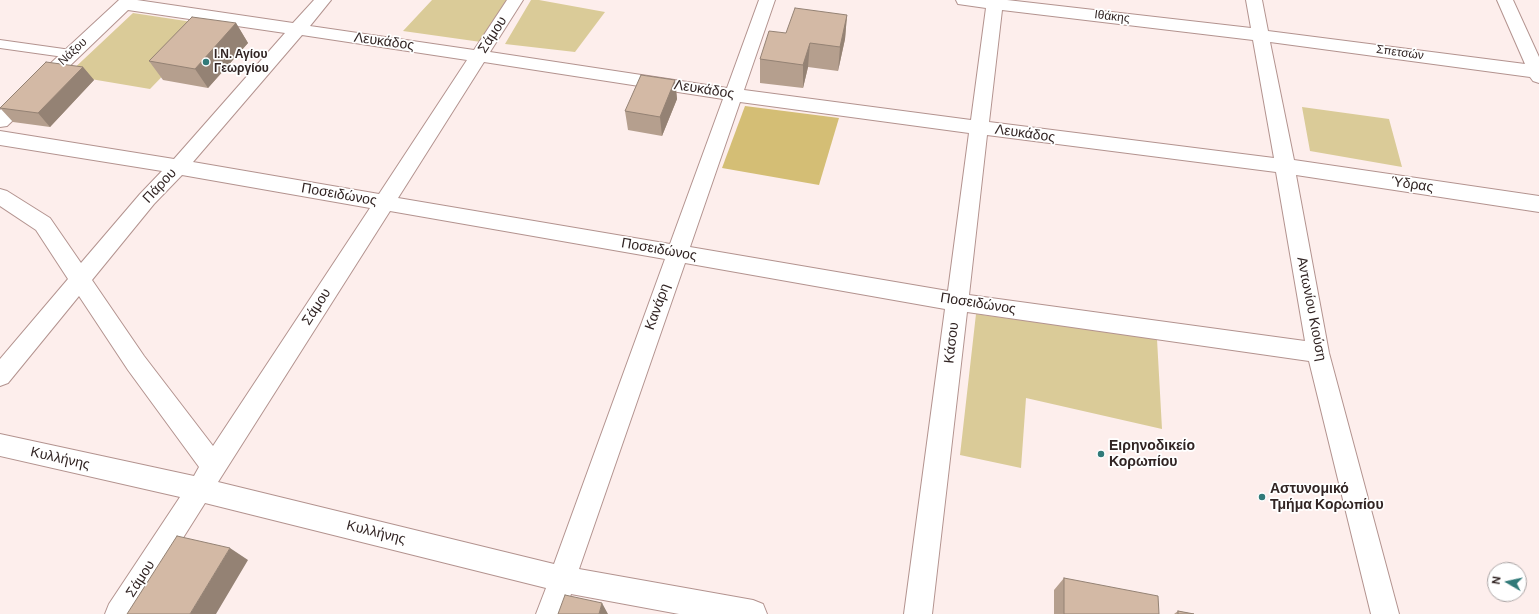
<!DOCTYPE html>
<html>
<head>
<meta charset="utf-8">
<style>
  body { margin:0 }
  #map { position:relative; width:1539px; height:614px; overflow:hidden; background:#fdeeec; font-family:"DM Sans",sans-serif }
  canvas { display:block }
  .north { position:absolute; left:1487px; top:562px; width:40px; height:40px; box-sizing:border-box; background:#fff; border:1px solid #ada7a7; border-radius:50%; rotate:279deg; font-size:11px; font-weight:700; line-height:16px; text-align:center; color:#312423 }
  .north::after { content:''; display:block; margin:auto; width:14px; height:18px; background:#317a79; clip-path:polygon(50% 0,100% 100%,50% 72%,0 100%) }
</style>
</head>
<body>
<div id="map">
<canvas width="1539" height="614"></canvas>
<div class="north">N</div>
</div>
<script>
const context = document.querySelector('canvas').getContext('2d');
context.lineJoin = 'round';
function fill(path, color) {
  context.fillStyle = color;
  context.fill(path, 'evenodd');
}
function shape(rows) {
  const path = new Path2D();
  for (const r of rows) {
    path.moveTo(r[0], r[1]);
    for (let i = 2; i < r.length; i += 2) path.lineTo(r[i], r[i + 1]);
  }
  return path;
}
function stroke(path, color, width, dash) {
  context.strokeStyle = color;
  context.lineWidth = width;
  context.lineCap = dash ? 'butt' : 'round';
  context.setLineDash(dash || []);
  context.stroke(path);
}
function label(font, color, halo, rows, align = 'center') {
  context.font = font + ' "DM Sans",sans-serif';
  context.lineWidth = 3.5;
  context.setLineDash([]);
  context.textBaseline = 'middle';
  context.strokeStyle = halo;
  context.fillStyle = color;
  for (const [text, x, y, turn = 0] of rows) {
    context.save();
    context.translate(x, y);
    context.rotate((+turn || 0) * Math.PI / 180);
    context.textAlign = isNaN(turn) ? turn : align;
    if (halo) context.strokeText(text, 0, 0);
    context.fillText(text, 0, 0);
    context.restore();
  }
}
const green = shape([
  [432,0,507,0,481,42,403,31],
  [531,0,539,0,605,12,575,52,505,44],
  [133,13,212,25,150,89,67,75],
  [1302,107,1389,119,1402,167,1310,151],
  [976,314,1157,339,1162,429,1026,398,1021,468,960,455]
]);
const forest = shape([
  [745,106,839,118,819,185,722,168]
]);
const service = shape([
  [0,40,71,50,76,51,78,54,76,57,71,58,0,48,0,40]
]);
const minor = shape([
  [119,0,137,0,293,23,314,0,331,0,310,26,474,50,507,0,523,0,490,52,727,88,759,0,775,0,744,90,971,120,986,8,958,4,956,0,1007,0,1251,28,1246,0,1262,0,1268,31,1525,64,1497,0,1513,0,1539,57,1539,83,1533,81,1530,77,1270,42,1294,160,1539,196,1539,212,1296,175,1329,353,1399,614,1371,614,1309,361,967,312,932,614,904,614,945,309,685,263,579,569,753,600,763,604,767,614,679,614,571,594,564,614,536,614,546,588,205,503,135,614,105,614,109,604,180,497,0,456,0,434,194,476,199,467,128,370,79,296,8,383,0,386,0,359,68,279,36,230,0,206,0,189,7,191,50,218,81,263,140,194,162,171,0,145,0,131,174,159,285,33,128,10,7,126,0,127,0,110,119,0],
  [1002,10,1253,40,1274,158,989,122,1002,10],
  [302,35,467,60,379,194,193,162,302,35],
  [484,62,723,99,670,244,398,198,484,62],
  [740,102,969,133,948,291,690,247,740,102],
  [987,135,1276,172,1305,341,969,295,987,135],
  [182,175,370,208,213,446,144,356,92,280,154,204,182,175],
  [390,211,665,259,554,564,218,482,390,211]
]);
const wall = shape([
  [847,15,845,39,838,71,808,67,803,88,760,83,760,59,786,33],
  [236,23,248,43,208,88,163,80,149,61],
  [83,67,94,80,50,127,13,122,0,108],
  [675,80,677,99,662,136,628,130,625,111],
  [1064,578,1159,614,1054,614,1054,590],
  [1178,611,1194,614,1174,614]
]);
const shadedWall = shape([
  [847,15,845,39,838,71,840,47],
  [236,23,248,43,208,88,195,69],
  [810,43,808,67,803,88,803,65],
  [83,67,94,80,50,127,38,113],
  [675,80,677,99,662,136,660,117],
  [230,548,248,560,216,614,190,614],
  [602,603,608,614,599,614]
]);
const building = shape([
  [795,8,847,15,840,47,810,43,803,65,760,59,769,31,786,33,795,8],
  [192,17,236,23,195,69,149,61,192,17],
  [46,62,83,67,38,113,0,108,46,62],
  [641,75,675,80,660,117,625,111,641,75],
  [177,536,230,548,190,614,127,614,177,536],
  [1064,578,1158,596,1159,614,1064,614,1064,578],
  [565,595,602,603,599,614,558,614,565,595],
  [1178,611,1194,614,1178,614,1178,611]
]);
const markers = [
  [206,62,4,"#317a79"],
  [1101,454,4,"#317a79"],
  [1262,497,4,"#317a79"]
];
const farStreetnames = [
  ["Ιθάκης",1112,17,7],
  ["Νάξου",73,52,-43],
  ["Σπετσών",1400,53,8]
];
const farPoinames = [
  ["Ι.Ν. Αγίου",214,55],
  ["Γεωργίου",214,69]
];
const streetNames = [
  ["Σάμου",493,35,-57],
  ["Λευκάδος",384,42,8],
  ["Λευκάδος",704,90,9],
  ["Λευκάδος",1025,134,8],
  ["Ύδρας",1412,185,8],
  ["Πάρου",160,186,-47],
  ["Ποσειδώνος",339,195,10],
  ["Ποσειδώνος",659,250,10],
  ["Ποσειδώνος",978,304,9],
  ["Σάμου",317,307,-57],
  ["Κανάρη",658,307,-70],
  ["Αντωνίου Κιούση",1311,309,79],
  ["Κάσου",952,343,-83],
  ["Κυλλήνης",60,459,13],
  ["Κυλλήνης",376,533,14],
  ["Σάμου",141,579,-57]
];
const poiNames = [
  ["Ειρηνοδικείο",1109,446],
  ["Κορωπίου",1109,462],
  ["Αστυνομικό",1270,489],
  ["Τμήμα Κορωπίου",1270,505]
];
fill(green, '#dacb98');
fill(forest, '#d4be75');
stroke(service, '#b3938f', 2);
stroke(minor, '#b3938f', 2);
fill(service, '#fff');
fill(minor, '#fff');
fill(wall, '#b59f8e');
fill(shadedWall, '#948274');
fill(building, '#d3b9a5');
stroke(building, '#948274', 1);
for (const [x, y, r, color] of markers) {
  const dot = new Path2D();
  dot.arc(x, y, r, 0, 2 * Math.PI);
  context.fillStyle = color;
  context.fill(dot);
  stroke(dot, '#fff', 1.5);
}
label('12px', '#312423', '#fff', farStreetnames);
label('bold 12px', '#312423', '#fff', farPoinames, 'left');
label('14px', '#312423', '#fff', streetNames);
label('bold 14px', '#312423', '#fff', poiNames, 'left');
</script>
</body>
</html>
